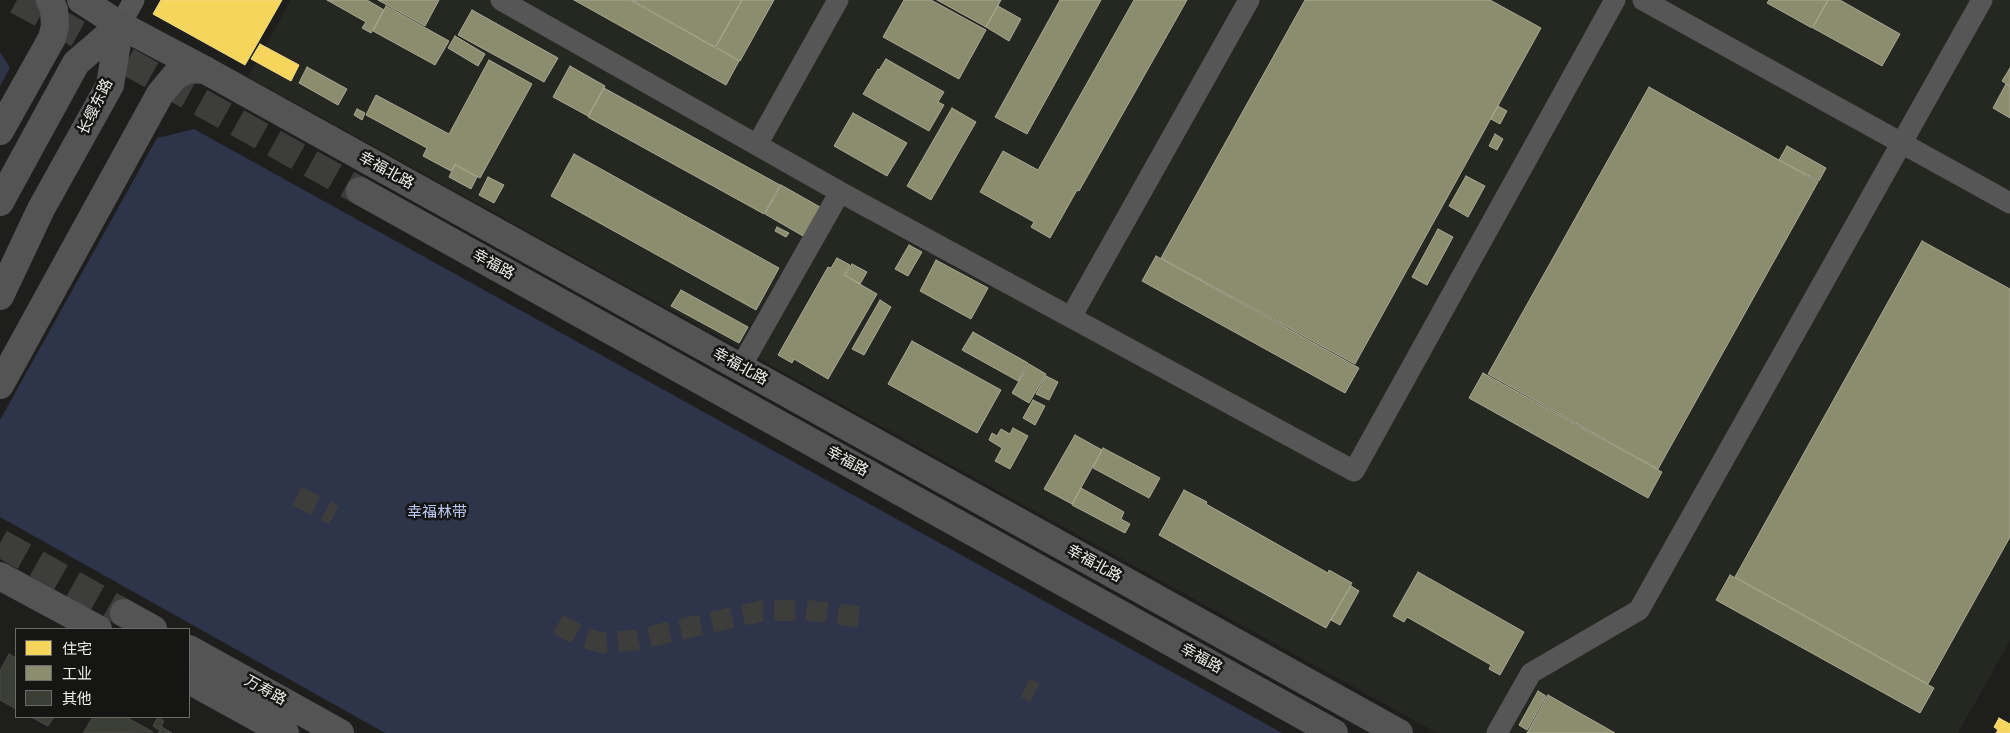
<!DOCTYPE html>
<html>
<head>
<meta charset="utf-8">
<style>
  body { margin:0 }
  #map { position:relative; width:2010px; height:733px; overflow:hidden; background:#1e1e1d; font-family:"Varela Round","Noto Sans SC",sans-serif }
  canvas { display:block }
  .legend { position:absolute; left:15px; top:628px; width:175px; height:90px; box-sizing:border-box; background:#151613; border:1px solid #6b6c6a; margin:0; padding:6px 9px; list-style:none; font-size:15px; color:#edeeec }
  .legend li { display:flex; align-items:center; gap:10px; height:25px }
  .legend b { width:25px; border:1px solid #6b6c6a }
</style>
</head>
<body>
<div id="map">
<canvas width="2010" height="733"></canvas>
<ul class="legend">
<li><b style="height:14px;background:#f6d55c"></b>住宅</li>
<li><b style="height:14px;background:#8c8c6e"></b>工业</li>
<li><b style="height:14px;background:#3b3e35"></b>其他</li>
</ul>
</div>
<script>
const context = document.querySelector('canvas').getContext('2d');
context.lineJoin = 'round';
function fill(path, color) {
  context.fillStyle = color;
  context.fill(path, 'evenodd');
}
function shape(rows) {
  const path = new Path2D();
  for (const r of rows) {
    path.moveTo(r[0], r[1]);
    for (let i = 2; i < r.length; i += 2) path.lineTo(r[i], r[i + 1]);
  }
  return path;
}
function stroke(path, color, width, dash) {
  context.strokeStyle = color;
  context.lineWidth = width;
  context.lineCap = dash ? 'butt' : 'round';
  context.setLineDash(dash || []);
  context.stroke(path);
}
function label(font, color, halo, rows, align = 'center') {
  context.font = font + ' "Varela Round","Noto Sans SC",sans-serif';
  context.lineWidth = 5;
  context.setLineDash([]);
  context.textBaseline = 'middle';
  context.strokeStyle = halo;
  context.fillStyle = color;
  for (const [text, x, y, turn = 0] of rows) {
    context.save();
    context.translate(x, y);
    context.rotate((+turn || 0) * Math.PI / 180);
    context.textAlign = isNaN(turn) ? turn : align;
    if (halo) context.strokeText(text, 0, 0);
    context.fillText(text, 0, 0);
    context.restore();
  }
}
const built = shape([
  [291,0,2010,0,2010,641,1958,733,1437,733,248,77]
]);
const green = shape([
  [0,52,10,68,0,86],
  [194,129,1282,733,385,733,0,517,0,420,157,138]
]);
const homes = shape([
  [161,0,282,0,245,65,153,14,161,0],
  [260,44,299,65,291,81,251,59,260,44],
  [1999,718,2010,724,2010,733,1996,733,1998,730,1994,727,1999,718]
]);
const industry = shape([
  [327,0,367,0,384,10,371,33,362,28,366,22,327,0],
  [378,0,439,0,425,26,378,0],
  [574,0,630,0,739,61,726,85,574,0],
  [632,0,742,0,715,47,632,0],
  [742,0,774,0,740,61,716,47,742,0],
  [904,0,931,0,986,30,959,79,883,37,904,0],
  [937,0,1001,0,986,27,937,0],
  [1060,0,1101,0,1027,134,995,117,1060,0],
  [1134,0,1187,0,1079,191,1077,190,1050,238,1031,227,1034,222,980,192,1003,151,1038,170,1134,0],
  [1305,0,1490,0,1541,28,1355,364,1161,258,1305,0],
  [1769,0,1828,0,1812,28,1767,3,1769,0],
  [1828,0,1840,0,1900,34,1882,66,1813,28,1828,0],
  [386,6,449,41,435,65,373,31,386,6],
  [998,6,1021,19,1009,41,986,27,998,6],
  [472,10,558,58,544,82,458,35,472,10],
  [455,36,485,54,478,66,448,48,455,36],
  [886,59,944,92,938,102,944,105,929,131,863,94,878,69,879,70,886,59],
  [489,60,532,84,480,178,455,164,451,171,423,156,427,148,366,115,376,95,449,134,489,60],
  [570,66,605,86,588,116,553,97,570,66],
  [307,67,347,89,338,105,299,83,307,67],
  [2010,68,2010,86,2002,81,2010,68],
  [2006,84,2010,86,2010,118,1993,108,2006,84],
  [1649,87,1818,182,1658,469,1488,374,1649,87],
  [604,88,780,185,764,214,588,117,604,88],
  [1498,106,1507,111,1500,124,1491,119,1498,106],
  [952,108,976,122,931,200,907,186,952,108],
  [357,109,365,113,362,120,354,115,357,109],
  [853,113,907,143,887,176,834,146,853,113],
  [1495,134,1503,139,1497,150,1489,146,1495,134],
  [1787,146,1826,168,1819,181,1779,160,1787,146],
  [574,154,779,268,756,310,551,196,574,154],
  [455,165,477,177,471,189,449,177,455,165],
  [1466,176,1485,186,1468,217,1449,206,1466,176],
  [488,177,504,185,494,203,479,195,488,177],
  [781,185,820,207,803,236,765,214,781,185],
  [777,227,789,233,786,237,775,231,777,227],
  [1438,229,1453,237,1427,285,1412,277,1438,229],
  [1922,241,2010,289,2010,537,1928,684,1735,577,1922,241],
  [909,245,922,252,908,276,895,269,909,245],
  [1156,256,1359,368,1345,393,1142,281,1156,256],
  [837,258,850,265,844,275,877,294,828,379,794,359,792,363,778,355,828,267,831,268,837,258],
  [936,260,988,288,971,319,920,291,936,260],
  [852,264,867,272,860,284,845,275,852,264],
  [681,290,748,327,739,343,671,306,681,290],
  [880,300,891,307,864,355,852,349,880,300],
  [973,332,1028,363,1018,381,962,350,973,332],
  [912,341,1001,390,977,433,888,384,912,341],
  [1029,364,1046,374,1029,403,1012,393,1029,364],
  [1483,373,1662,472,1648,498,1469,398,1483,373],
  [1046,376,1058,382,1049,400,1036,394,1046,376],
  [1033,400,1045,406,1035,425,1023,418,1033,400],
  [1013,428,1028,436,1010,469,995,461,1002,448,989,440,992,433,997,436,1001,429,1010,434,1013,428],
  [1075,435,1102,450,1072,504,1044,489,1075,435],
  [1103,448,1160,478,1149,498,1093,468,1103,448],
  [1081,488,1124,512,1121,519,1130,524,1125,533,1072,505,1081,488],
  [1184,490,1207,502,1206,504,1328,573,1329,570,1352,583,1326,628,1159,535,1184,490],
  [1418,572,1524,632,1500,675,1489,669,1491,665,1407,617,1404,622,1393,616,1418,572],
  [1730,575,1934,688,1920,713,1716,600,1730,575],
  [1351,586,1359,591,1340,625,1331,620,1351,586],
  [1538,691,1546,696,1527,730,1519,725,1538,691],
  [1548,695,1615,733,1527,733,1548,695]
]);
const building = shape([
  [9,654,16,658,16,709,0,700,0,671,9,654],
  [31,717,54,717,48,726,31,717],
  [93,717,126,717,153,732,83,733,93,717],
  [158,717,164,721,159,730,153,726,158,717],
  [162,727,172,733,158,733,162,727]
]);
const minorTunnel = shape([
  [297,496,334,515],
  [558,624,582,637,603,643,635,640,761,611,805,610,860,617],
  [1025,688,1035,693]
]);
const majorTunnel = shape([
  [17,0,360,191],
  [0,543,124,613]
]);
const minor = shape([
  [501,0,840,192,740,368],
  [1643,0,2010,203],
  [120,25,134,0],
  [757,145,838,0],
  [840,192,1354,471,1615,0],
  [1071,317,1249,0],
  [1497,733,1531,673,1639,610,1982,0]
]);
const major = shape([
  [81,0,120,25,205,70,1399,733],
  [0,131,52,38,55,26,54,10,50,0],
  [360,191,1334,733],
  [0,202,76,63,120,25],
  [0,296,41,209,110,85,120,25],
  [0,385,160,94,175,76,189,69,205,70],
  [0,576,98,629],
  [124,613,153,629],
  [189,649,340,733],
  [189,680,285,733]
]);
const streetNames = [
  ["长缨东路",96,107,-64],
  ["幸福北路",386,171,29],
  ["幸福路",493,265,29],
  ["幸福北路",740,367,29],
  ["幸福路",847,462,29],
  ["幸福北路",1094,564,29],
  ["幸福路",1201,659,29],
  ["万寿路",265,691,29]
];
const parkNames = [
  ["幸福林带",437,513]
];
fill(built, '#252821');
fill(green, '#2e3449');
fill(homes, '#f6d55c');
stroke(homes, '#f3dc87', 1);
fill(industry, '#8c8c6e');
stroke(industry, '#a9a994', 1);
fill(building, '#3b3e35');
stroke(building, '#494a48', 1);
stroke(minorTunnel, '#3d3d3c', 21, [21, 11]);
stroke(majorTunnel, '#3d3d3c', 28, [28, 14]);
stroke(minor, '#565656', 21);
stroke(major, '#545454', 28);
label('15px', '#edeeec', '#151613', streetNames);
label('15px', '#bcc9f4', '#151613', parkNames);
</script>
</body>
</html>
